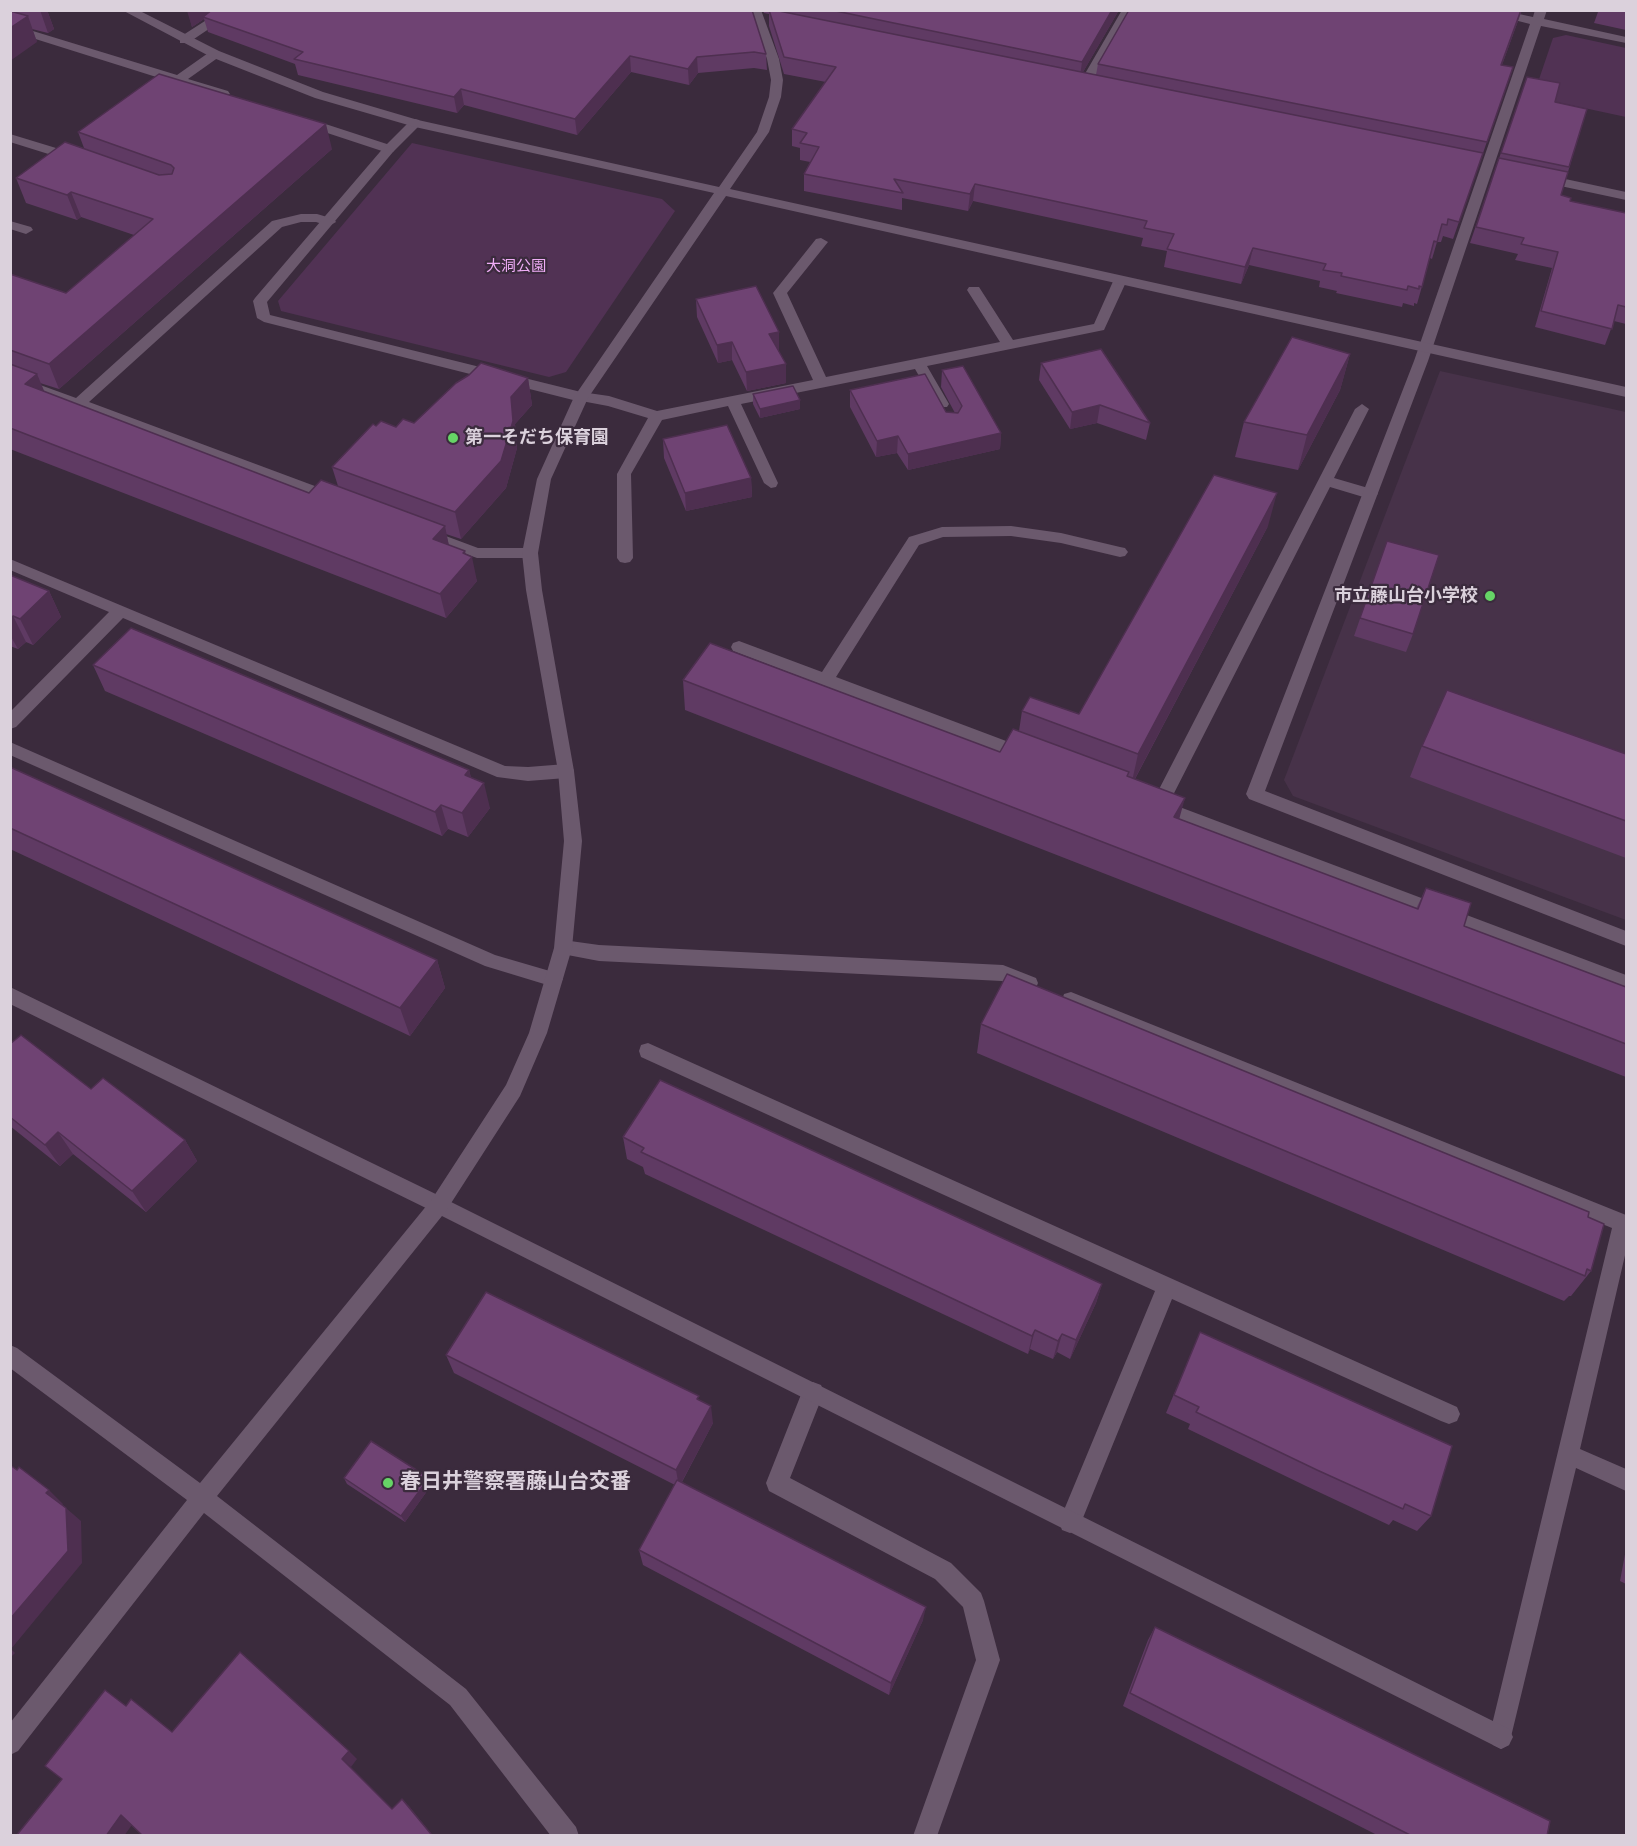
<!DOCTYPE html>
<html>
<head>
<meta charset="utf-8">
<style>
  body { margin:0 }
  #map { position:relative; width:1637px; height:1846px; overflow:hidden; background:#3b2b3d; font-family:"Roboto Condensed",sans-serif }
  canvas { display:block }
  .frame { position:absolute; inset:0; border:12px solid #dbd1dc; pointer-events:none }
</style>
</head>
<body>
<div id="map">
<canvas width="1637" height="1846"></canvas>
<div class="frame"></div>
</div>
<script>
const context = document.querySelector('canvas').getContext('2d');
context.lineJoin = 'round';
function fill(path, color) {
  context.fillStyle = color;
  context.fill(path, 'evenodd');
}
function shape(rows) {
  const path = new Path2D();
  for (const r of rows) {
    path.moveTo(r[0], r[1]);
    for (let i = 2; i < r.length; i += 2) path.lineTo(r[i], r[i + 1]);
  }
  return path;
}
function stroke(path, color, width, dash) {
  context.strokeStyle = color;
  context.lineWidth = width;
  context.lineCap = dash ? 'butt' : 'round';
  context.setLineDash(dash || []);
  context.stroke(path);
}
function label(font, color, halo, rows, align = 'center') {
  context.font = font + ' "Roboto Condensed","Noto Sans JP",sans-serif';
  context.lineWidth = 4.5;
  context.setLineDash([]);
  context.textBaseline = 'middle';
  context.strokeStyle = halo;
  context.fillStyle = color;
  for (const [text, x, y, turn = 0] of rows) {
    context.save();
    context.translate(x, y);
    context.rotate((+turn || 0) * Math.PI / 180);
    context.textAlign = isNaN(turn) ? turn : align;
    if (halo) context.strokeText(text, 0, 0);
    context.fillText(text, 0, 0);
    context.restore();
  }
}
const built = shape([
  [1440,371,1626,412,1626,920,1293,796,1284,780]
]);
const green = shape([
  [1566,35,1626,48,1626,117,1533,97,1553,38],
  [412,143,662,199,675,211,566,372,549,377,281,311,278,301]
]);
const lane = shape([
  [10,24,177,75,211,51,219,51,219,57,188,79,228,91,230,94,224,98,180,84,172,88,168,87,166,84,169,81,10,31,10,24],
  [304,117,393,146,395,149,393,152,385,152,300,124,298,121,300,118,304,117],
  [10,134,79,155,80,158,74,162,10,142,10,134],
  [301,214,317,214,334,219,336,222,329,226,316,222,301,222,282,227,89,402,339,495,342,499,339,503,329,503,10,383,10,374,76,398,272,221,301,214],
  [10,221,31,227,33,230,26,234,10,229,10,221],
  [821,238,828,242,787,293,826,377,1000,342,967,290,969,287,979,287,1013,340,1094,324,1115,277,1120,276,1127,280,1104,330,927,366,949,404,947,407,937,407,915,369,741,404,778,483,776,487,771,488,764,483,728,406,662,420,631,474,633,558,630,562,625,563,620,562,617,558,617,474,648,418,608,406,576,400,574,397,581,392,609,396,657,411,813,380,773,293,816,239,821,238],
  [1362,404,1369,409,1334,478,1375,490,1378,494,1370,499,1330,487,1169,803,1626,975,1626,991,1153,811,1148,805,1154,799,1355,409,1362,404],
  [1011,526,1061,533,1120,547,1125,548,1128,552,1125,556,1120,557,1061,543,1011,536,943,537,919,545,836,677,1030,750,1032,755,1030,760,1024,761,1018,760,733,651,731,647,733,643,739,641,822,672,909,537,942,527,1011,526],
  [427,529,478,548,530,548,535,549,538,553,535,557,530,558,477,558,422,538,419,534,422,530,427,529],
  [10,559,505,766,528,767,566,764,572,766,574,771,572,776,566,778,528,781,497,777,123,618,16,727,10,729,10,712,109,612,10,570,10,559],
  [10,742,495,955,560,974,563,979,560,984,554,987,485,966,10,755,10,742],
  [563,940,599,945,1003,965,1036,978,1038,983,1036,988,1029,991,1002,981,599,961,557,953,554,948,557,943,563,940],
  [10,987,446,1199,449,1205,446,1211,439,1214,432,1211,10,1004,10,987],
  [1071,992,1626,1215,1626,1251,1580,1449,1626,1469,1626,1491,1576,1468,1509,1745,1501,1749,1493,1745,1489,1737,1612,1228,1064,1006,1062,1000,1064,994,1071,992],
  [648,1043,1457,1407,1460,1414,1457,1421,1449,1424,1441,1421,1172,1299,1078,1530,1070,1533,1062,1530,1059,1522,1155,1291,641,1057,639,1051,641,1045,648,1043],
  [813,1382,821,1385,824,1392,790,1478,951,1563,981,1593,984,1601,1000,1660,937,1836,913,1836,976,1660,963,1607,935,1579,769,1491,766,1483,802,1392,805,1385,813,1382]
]);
const street = shape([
  [222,10,237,10,188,43,180,43,180,37,222,10],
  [1122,10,1134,10,1089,87,1081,87,1079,84,1122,10],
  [1475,10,1500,10,1533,17,1535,10,1547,10,1544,19,1626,37,1626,43,1541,26,1428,361,1265,791,1626,931,1626,946,1249,799,1246,794,1414,361,1530,24,1475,10],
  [415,119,419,120,421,123,419,126,393,152,267,302,270,315,581,392,586,394,588,397,586,400,581,402,264,322,257,318,253,301,255,298,385,146,411,120,415,119],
  [1542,174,1626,192,1626,200,1537,181,1536,178,1537,175,1542,174],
  [439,1196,1509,1729,1513,1737,1509,1745,1501,1749,1493,1745,432,1211,429,1205,432,1199,439,1196]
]);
const secondary = shape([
  [122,10,138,10,219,51,323,92,418,120,719,187,757,132,769,97,771,80,767,59,749,10,761,10,779,59,783,80,781,97,769,132,730,189,1626,387,1626,397,726,196,588,398,551,479,538,553,542,590,574,771,582,841,572,948,547,1033,520,1096,446,1211,217,1496,466,1689,576,1827,579,1836,551,1836,450,1705,204,1513,18,1751,10,1755,10,1723,187,1500,10,1368,10,1345,17,1348,200,1483,432,1199,506,1085,529,1033,554,948,564,841,558,771,526,590,522,553,537,479,574,397,714,193,415,127,315,98,211,57,122,10]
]);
const wall = shape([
  [10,10,47,10,54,29,48,33,32,29,37,42],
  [186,10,752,10,766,54,767,70,754,68,698,73,689,85,631,72,577,135,464,105,457,113,298,75,295,64,208,32,204,19,192,27,188,11],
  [763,10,1119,10,1083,72,1096,75,1098,64,1129,10,1522,10,1502,65,1513,67,1453,239,1443,236,1441,242,1437,242,1432,259,1430,258,1417,304,1414,303,1414,306,1403,303,1402,307,1336,293,1337,291,1319,287,1320,281,1249,265,1241,284,1164,267,1167,251,1141,246,1143,238,973,201,968,211,902,198,902,210,804,191,804,174,810,162,800,160,800,148,792,146,792,129,826,82,784,74,769,26,769,14,764,13],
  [1591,10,1626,10,1626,30,1594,23,1598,12],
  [1527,77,1555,102,1587,109,1561,195,1570,201,1626,213,1626,324,1614,321,1605,345,1535,327,1552,268,1515,260,1518,254,1470,243],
  [78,132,332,149,59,389,40,383,44,392,309,493,338,486,332,467,376,426,396,427,414,423,528,378,532,405,515,424,517,448,506,488,461,539,446,534,449,545,465,554,477,581,446,618,10,449,10,274,66,293,134,235,81,217,77,220,26,203,16,178,84,148],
  [696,299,779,332,779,350,778,351,786,383,747,391,732,360,718,363,697,317],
  [1350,354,1340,390,1298,470,1235,457,1244,422],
  [1041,363,1150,423,1146,440,1097,423,1070,429,1039,380],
  [942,370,1001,433,1000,449,908,470,897,453,876,457,850,407,850,390,946,412,955,413,941,387],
  [753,394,800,400,800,409,760,418,753,404],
  [663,439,751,478,752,497,686,511,664,458],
  [1268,526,1135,779,1179,819,1416,909,1426,888,1464,926,1626,987,1626,1077,685,710,683,680,1000,752,1019,731,1022,711,1079,714],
  [1387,541,1413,634,1406,652,1354,636],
  [10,575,49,591,61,617,33,645,26,642,18,649,10,646],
  [93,665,469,770,471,778,490,808,468,837,448,829,442,836,105,691],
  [1422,746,1626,754,1626,858,1410,777],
  [10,767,437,960,445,988,410,1036,10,849],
  [981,1024,1588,1217,1591,1271,1571,1296,1569,1296,1564,1301,977,1053],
  [10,1044,185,1140,197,1161,146,1212,73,1154,60,1166,10,1126],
  [623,1137,1102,1284,1096,1303,1070,1359,1057,1352,1053,1359,1030,1349,1028,1354,645,1174,643,1167,627,1159],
  [1200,1332,1431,1516,1417,1531,1393,1520,1389,1525,1306,1486,1188,1429,1190,1424,1166,1413],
  [446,1355,699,1400,713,1423,682,1482,923,1620,889,1695,643,1565,639,1550,675,1485,454,1373],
  [344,1478,429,1478,432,1484,405,1522,347,1484],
  [1626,1549,1626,1584,1620,1581],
  [1155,1627,1547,1836,1379,1836,1123,1706,1148,1640]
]);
const shadedWall = shape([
  [40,10,47,10,54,29,48,33],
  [217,10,203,17,204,19,192,27,187,11],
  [1112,10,1119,10,1080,77,1082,62],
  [1521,10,1517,23,1496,81,1501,65],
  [28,16,37,42,10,61,10,28],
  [630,56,631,72,577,135,575,119],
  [697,57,698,73,689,85,688,69],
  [461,89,464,105,457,113,454,97],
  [326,124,332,149,59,389,49,364],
  [975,184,973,201,968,211,970,194],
  [71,192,81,217,77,220,67,195],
  [1253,248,1249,265,1241,284,1245,267],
  [779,332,779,350,769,352,769,334],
  [732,342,732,360,718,363,717,345],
  [1350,354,1340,390,1298,470,1307,435],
  [786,364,786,383,747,391,746,372],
  [37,374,48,400,25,384],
  [528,378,532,405,515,424,517,448,506,488,461,539,455,512,511,397],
  [800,400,800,409,760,418,760,409],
  [1100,405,1097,423,1070,429,1072,412],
  [1001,433,1000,449,908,470,908,454],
  [898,436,897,453,876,457,877,441],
  [751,478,752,497,686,511,685,493],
  [1277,493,1268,526,1131,786,1138,754],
  [445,526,450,551,433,539],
  [465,551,467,562,472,557,477,581,446,618,440,594,463,553],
  [49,591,61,617,33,645,20,619],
  [13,616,26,642,18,649,10,635,10,618],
  [469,770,475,794,465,775],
  [484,783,490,808,468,837,462,813],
  [1185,798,1177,827,1174,817],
  [441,805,448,829,442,836,435,812],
  [437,960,445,988,410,1036,400,1008],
  [58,1132,73,1154,60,1166,45,1145],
  [185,1140,197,1161,146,1212,132,1191],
  [1102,1284,1096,1303,1070,1359,1076,1340],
  [1035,1330,1030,1349,1028,1354,1032,1336],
  [1062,1334,1057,1352,1053,1359,1058,1341],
  [711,1406,713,1423,679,1487,676,1470],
  [429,1478,432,1484,405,1522,401,1516],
  [49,1490,63,1504,61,1507,46,1493],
  [66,1508,81,1521,82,1563,11,1649,15,1653,10,1658,10,1619],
  [926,1607,923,1620,889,1695,891,1683],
  [349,1751,357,1759,351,1767,342,1759],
  [402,1799,409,1806,433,1836,429,1836],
  [121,1815,134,1822,124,1836,106,1836]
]);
const building = shape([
  [212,10,752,10,766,54,754,52,697,57,688,69,630,56,575,119,461,89,454,97,294,59,303,52,203,17,212,10],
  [769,10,774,10,1483,153,1459,222,1448,219,1447,225,1442,224,1437,242,1434,241,1422,287,1419,286,1419,289,1408,286,1407,290,1341,276,1342,273,1323,270,1326,264,1253,248,1245,267,1167,249,1174,234,1144,228,1147,221,975,184,970,194,894,179,903,193,804,174,819,147,800,143,807,133,792,129,836,67,784,57,769,10],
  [831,10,1112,10,1082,62,831,10],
  [1129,10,1521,10,1501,65,1513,67,1487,142,1098,64,1129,10],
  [10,11,28,16,10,28,10,11],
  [159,74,326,124,49,364,10,350,10,274,66,293,153,219,71,192,67,195,16,178,65,142,159,175,172,174,174,168,171,165,78,132,159,74],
  [1527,77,1560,83,1555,102,1587,109,1569,167,1501,153,1527,77],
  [1499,158,1568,172,1561,195,1571,198,1570,201,1626,213,1626,307,1618,305,1612,329,1541,311,1558,252,1521,244,1524,238,1476,227,1499,158],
  [756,286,779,332,769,334,786,364,746,372,732,342,717,345,696,299,756,286],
  [1292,337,1350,354,1307,435,1244,422,1292,337],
  [1101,349,1150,423,1100,405,1072,412,1041,363,1101,349],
  [481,363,528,378,511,397,513,421,501,461,455,512,332,467,373,424,376,426,381,421,396,427,403,419,414,423,456,383,469,375,481,363],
  [10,364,37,374,25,384,309,493,321,480,445,526,433,539,465,551,463,553,472,557,440,594,10,428,10,364],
  [963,366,1001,433,908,454,898,436,877,441,850,390,925,374,946,412,958,413,962,406,942,370,963,366],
  [793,386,800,400,760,409,753,394,793,386],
  [727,425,751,478,685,493,663,439,727,425],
  [1214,475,1277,493,1138,754,1022,711,1030,697,1079,714,1214,475],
  [1387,541,1439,555,1413,634,1360,618,1387,541],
  [10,575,49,591,20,619,13,616,10,618,10,575],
  [131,628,469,770,465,775,484,783,462,813,441,805,435,812,93,665,131,628],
  [710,643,1000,752,1013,729,1129,772,1127,776,1185,798,1174,817,1418,909,1426,888,1471,903,1464,926,1626,987,1626,1044,683,680,710,643],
  [1447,690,1626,754,1626,821,1422,746,1447,690],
  [10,767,437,960,400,1008,10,828,10,767],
  [1007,974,1589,1212,1588,1217,1604,1224,1591,1271,1587,1269,1585,1276,981,1024,1007,974],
  [21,1035,91,1089,103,1078,185,1140,132,1191,58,1132,45,1145,10,1117,10,1044,21,1035],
  [660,1080,1102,1284,1076,1340,1062,1334,1058,1341,1035,1330,1032,1336,641,1152,644,1148,623,1137,660,1080],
  [486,1292,699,1396,697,1399,711,1406,676,1470,446,1355,486,1292],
  [1200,1332,1452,1446,1431,1516,1405,1504,1403,1509,1317,1470,1196,1412,1199,1407,1174,1395,1200,1332],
  [371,1441,429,1478,401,1516,344,1478,371,1441],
  [10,1465,17,1470,19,1467,49,1490,46,1493,66,1508,68,1551,10,1619,10,1465],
  [677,1480,926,1607,891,1683,639,1550,677,1480],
  [1155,1627,1550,1821,1547,1836,1412,1836,1130,1693,1155,1627],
  [240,1652,349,1751,342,1759,392,1809,402,1799,431,1834,429,1836,143,1836,121,1815,106,1836,16,1836,62,1779,45,1766,105,1690,126,1706,131,1699,172,1732,240,1652]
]);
const markers = [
  [453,438,6,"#66d466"],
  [1490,596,6,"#66d466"],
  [388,1483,6,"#66d466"]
];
const farParknames = [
  ["大洞公園",516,267]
];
const poiNames = [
  ["第一そだち保育園",465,438],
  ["市立藤山台小学校",1478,596,"right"]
];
const nearPoinames = [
  ["春日井警察署藤山台交番",400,1483]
];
fill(built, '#473249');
fill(green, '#513254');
fill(lane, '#6b596d');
fill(street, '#6b596d');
fill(secondary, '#6b596d');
fill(wall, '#5f3a63');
fill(shadedWall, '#4e2f50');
fill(building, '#6f4373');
stroke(building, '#4e2f50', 1.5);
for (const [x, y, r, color] of markers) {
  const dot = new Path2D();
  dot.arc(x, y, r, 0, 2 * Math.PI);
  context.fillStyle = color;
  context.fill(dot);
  stroke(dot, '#3b2b3d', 2);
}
label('15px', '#eeacf5', '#3b2b3d', farParknames);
label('bold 18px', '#dbd1dc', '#3b2b3d', poiNames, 'left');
label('bold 21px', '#dbd1dc', '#3b2b3d', nearPoinames, 'left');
</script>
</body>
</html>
